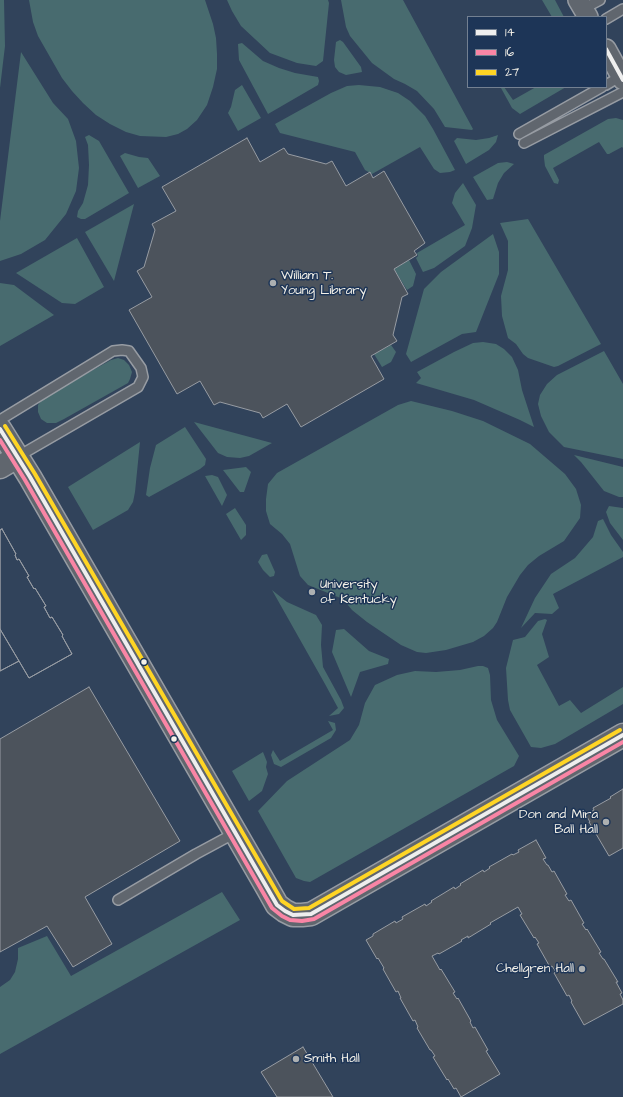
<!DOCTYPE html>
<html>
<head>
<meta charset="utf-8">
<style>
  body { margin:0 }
  #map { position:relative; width:623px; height:1097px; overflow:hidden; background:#2a374a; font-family:"Architects Daughter",sans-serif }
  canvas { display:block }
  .legend { position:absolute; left:467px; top:16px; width:140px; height:72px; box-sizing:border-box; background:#1d3557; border:1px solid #738091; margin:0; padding:5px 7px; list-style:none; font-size:12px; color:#f4f1e8 }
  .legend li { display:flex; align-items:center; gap:8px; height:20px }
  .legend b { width:20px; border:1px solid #738091 }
</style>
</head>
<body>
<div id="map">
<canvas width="623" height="1097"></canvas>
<ul class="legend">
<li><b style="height:5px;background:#eee"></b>14</li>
<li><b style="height:5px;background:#f985a5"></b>16</li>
<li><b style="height:5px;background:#ffd524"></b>27</li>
</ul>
</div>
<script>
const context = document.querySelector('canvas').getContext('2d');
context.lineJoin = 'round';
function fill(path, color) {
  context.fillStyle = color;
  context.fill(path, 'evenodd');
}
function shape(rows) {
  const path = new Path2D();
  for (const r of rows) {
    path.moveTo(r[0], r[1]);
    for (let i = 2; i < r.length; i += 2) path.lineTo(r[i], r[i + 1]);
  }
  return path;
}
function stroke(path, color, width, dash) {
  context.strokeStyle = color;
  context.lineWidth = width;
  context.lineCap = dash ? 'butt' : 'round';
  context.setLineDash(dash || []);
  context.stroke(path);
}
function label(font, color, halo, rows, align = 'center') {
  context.font = font + ' "Architects Daughter",sans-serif';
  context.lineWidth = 3;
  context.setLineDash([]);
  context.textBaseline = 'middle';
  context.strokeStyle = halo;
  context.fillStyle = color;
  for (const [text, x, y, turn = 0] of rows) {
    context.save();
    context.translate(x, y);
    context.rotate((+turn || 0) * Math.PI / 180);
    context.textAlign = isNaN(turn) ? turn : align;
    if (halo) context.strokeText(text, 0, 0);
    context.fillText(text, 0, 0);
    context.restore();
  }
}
const built = shape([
  [0,0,623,0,623,1097,0,1097],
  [468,17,606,17,606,87,468,87]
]);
const green = shape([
  [0,0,4,0,5,46,0,88],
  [29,0,205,0,213,24,216,38,217,54,217,69,213,87,207,105,197,120,187,129,178,134,166,137,140,136,126,132,110,124,96,115,83,103,72,91,62,78,38,36,33,22],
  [227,0,328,0,329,3,323,61,316,66,297,63,270,53,241,26,232,11],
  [341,0,403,0,473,129,472,130,445,127,434,109,417,91,405,84,394,79,372,63,350,36,346,27],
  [542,0,555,0,564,17,552,17],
  [340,40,343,42,361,67,362,72,346,75,339,72,335,67,334,60,336,42],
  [242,43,263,61,279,68,295,73,318,77,319,81,318,85,268,114,239,60,238,44],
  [21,52,53,103,68,119,76,141,79,168,76,191,66,214,45,240,21,254,0,261,0,221],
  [242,85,261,118,238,131,228,113,231,107,235,90],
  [359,85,380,87,398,93,410,101,425,116,433,129,455,170,450,172,440,173,434,169,420,147,372,174,365,170,355,152,280,133,275,124,331,93,347,86],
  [503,87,504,87,513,100,536,87,566,87,520,114,512,108,501,88],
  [616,118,623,120,623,148,622,147,609,154,607,154,599,142,553,168,559,180,558,184,554,183,545,166,544,158,544,155,608,119],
  [89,135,99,141,129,193,85,219,81,219,77,217,78,211,83,203,88,185,89,165,88,145,85,137],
  [498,135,496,142,489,150,466,164,454,141,457,138,476,140,489,138],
  [125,153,139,157,148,158,160,176,138,188,120,156],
  [507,162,514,164,504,173,498,183,493,199,487,200,473,177,498,163],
  [463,183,476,205,472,228,465,246,434,268,423,272,416,258,418,256,417,253,465,225,452,203,455,193],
  [134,204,114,281,85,232],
  [528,219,601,344,558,366,554,367,528,358,523,354,516,344,508,338,502,316,501,296,508,270,508,241,500,223],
  [493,234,499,252,499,274,476,332,462,334,411,362,406,354,424,289,441,272],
  [77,238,104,287,75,304,62,303,16,273],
  [409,260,416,274,413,286,407,290,394,269],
  [0,283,14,285,54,315,0,346],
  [483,342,496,344,504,349,512,357,518,370,522,390,534,427,520,420,474,400,416,383,421,378,417,372,454,352,473,343],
  [391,345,396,352,391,362,382,367,374,354],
  [604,351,623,384,623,459,564,447,549,432,541,416,538,404,540,395,547,384,557,375],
  [118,358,124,360,129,365,132,372,130,379,128,383,64,419,56,423,47,423,41,419,38,412,38,405,43,398,111,360],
  [411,401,452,411,483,421,530,444,565,474,576,489,581,505,580,518,564,541,539,556,528,565,520,575,507,597,497,622,493,628,484,636,473,642,446,650,426,653,417,652,401,645,367,622,352,610,343,599,308,585,300,576,290,544,282,534,270,524,266,511,266,499,268,484,277,473,398,405],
  [194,422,272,443,249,456,240,458,227,457,218,453],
  [185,427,206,459,205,465,200,469,149,497,146,495,150,468,156,445],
  [140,442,135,492,133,502,128,510,93,530,68,487],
  [574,455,623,467,623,497,619,497,604,491,581,462],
  [246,467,251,472,244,492,240,492,223,470],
  [212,475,218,477,227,495,222,506,205,476],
  [609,506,623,508,623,540,610,523,606,512],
  [235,508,246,525,246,535,241,540,226,514],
  [603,519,611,535,623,552,623,557,553,594,559,608,552,614,535,613,521,628,535,598,551,574,575,558,593,537,598,521],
  [267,554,275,572,274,576,270,577,263,570,258,562,262,555],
  [272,590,287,602,316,615,322,625,321,645,323,667,341,700,344,708,339,714,329,716,338,708,325,684],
  [545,619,547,620,542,634,549,657,537,665,559,706,570,700,581,713,623,687,623,704,555,744,541,748,531,747,510,710,508,700,506,668,513,640,525,637,538,621],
  [344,629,369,651,389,659,388,664,360,672,351,697,332,652,336,630],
  [478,666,483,666,488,668,490,675,491,700,497,720,519,756,514,766,310,882,304,881,296,878,258,811,287,781,350,740,359,725,365,703,375,685,397,675,415,671,436,672,460,670],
  [328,721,335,723,336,730,331,738,281,767,274,764,271,755,273,750,280,761,333,730],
  [263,752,267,762,266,767,268,774,262,791,249,801,232,771],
  [222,892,240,920,0,1054,0,987,10,980,15,972,18,959,18,948,47,936,71,976]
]);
const building = shape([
  [247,138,260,162,284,148,288,154,326,164,332,161,346,186,370,172,373,178,384,171,425,243,414,251,417,255,394,269,408,294,402,297,393,335,397,341,371,356,384,379,301,427,287,404,263,418,260,413,220,402,214,405,200,381,177,394,129,310,152,297,137,271,144,267,155,230,152,224,176,211,162,187,247,138],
  [2,529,16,554,15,555,17,560,19,559,29,576,27,577,34,589,35,588,46,606,44,607,50,618,52,617,63,635,62,636,72,654,29,678,19,661,0,671,0,530,2,529],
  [2,529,16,554,15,555,17,560,19,559,29,576,27,577,34,589,35,588,46,606,44,607,50,618,52,617,63,635,62,636,72,654,29,678,0,629,0,530,2,529],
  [0,629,19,661,0,671,0,629],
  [89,687,180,841,85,897,112,944,73,967,47,926,0,952,0,739,89,687],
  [623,789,623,848,609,856,589,822,590,822,586,815,594,810,593,808,611,798,610,797,623,789],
  [536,840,546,858,543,859,547,865,548,865,552,872,554,871,567,894,565,895,569,901,571,900,584,923,582,924,586,930,587,929,601,952,599,953,603,959,604,959,618,982,616,982,622,993,620,994,623,1000,623,1004,584,1025,571,1002,572,1001,569,995,567,996,554,973,556,972,552,966,550,967,537,944,539,943,535,937,534,938,520,915,522,914,518,907,490,923,491,924,468,938,468,936,461,940,462,941,439,954,438,953,432,956,440,970,441,969,455,992,453,993,457,999,458,998,471,1021,470,1022,473,1028,475,1027,488,1050,486,1051,500,1074,461,1097,456,1088,454,1089,448,1079,447,1080,433,1057,435,1056,431,1050,430,1050,417,1028,418,1027,415,1020,413,1021,400,998,401,998,398,991,396,992,383,969,384,968,378,958,377,959,366,940,373,936,373,934,395,921,396,923,403,919,402,917,425,904,426,906,432,902,431,901,454,887,455,889,461,885,460,884,483,870,484,872,490,868,489,867,512,854,513,855,519,852,518,850,536,840],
  [303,1047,333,1097,277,1097,261,1072,303,1047]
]);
const service = shape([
  [583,9,600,0],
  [606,19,623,9],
  [606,85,621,76],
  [519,134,602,87],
  [524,143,623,92],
  [0,420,113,351,122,350,129,351,141,368,143,377,138,387,17,457],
  [118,900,196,854,235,833]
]);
const minor = shape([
  [578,0,588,17],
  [606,49,623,80]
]);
const tertiary = shape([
  [0,429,30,477,268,889,277,905,285,911,293,915,302,915,311,914,623,735],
  [0,467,17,457]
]);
const bus1 = shape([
  [606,49,623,80],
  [0,429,30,477,277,905,285,911,293,915,311,914,623,735]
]);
const bus2 = shape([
  [0,440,25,480,272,908,282,916,290,920,302,921,314,919,623,742]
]);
const bus3 = shape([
  [5,426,35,474,282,901,294,909,309,908,620,730]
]);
const markers = [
  [273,283,4,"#adb0b1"],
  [312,592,4,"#adb0b1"],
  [144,662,3.5,"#f4f1e8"],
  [174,739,3.5,"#f4f1e8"],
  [606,822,4,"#adb0b1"],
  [582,969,4,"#adb0b1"],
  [296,1059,4,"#adb0b1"]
];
const poiNames = [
  ["William T.",281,276],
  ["Young Library",281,291],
  ["University",320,585],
  ["of Kentucky",320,600],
  ["Don and Mira",598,815,"right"],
  ["Ball Hall",598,830,"right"],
  ["Chellgren Hall",574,969,"right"],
  ["Smith Hall",304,1059]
];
fill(built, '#31435b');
fill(green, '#486b6f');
fill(building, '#4c535c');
stroke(building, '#979ca3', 1);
stroke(service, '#979ca3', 12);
stroke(minor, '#979ca3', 22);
stroke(tertiary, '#979ca3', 25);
stroke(service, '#60666e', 9);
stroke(minor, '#60666e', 19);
stroke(tertiary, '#60666e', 22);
stroke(bus1, '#eee', 4);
stroke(bus2, '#f985a5', 4);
stroke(bus3, '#ffd524', 4);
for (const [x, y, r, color] of markers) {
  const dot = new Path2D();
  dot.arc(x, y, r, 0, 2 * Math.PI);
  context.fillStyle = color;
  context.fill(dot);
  stroke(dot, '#1d3557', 1.5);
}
label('13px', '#f4f1e8', '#1d3557', poiNames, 'left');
</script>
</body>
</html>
